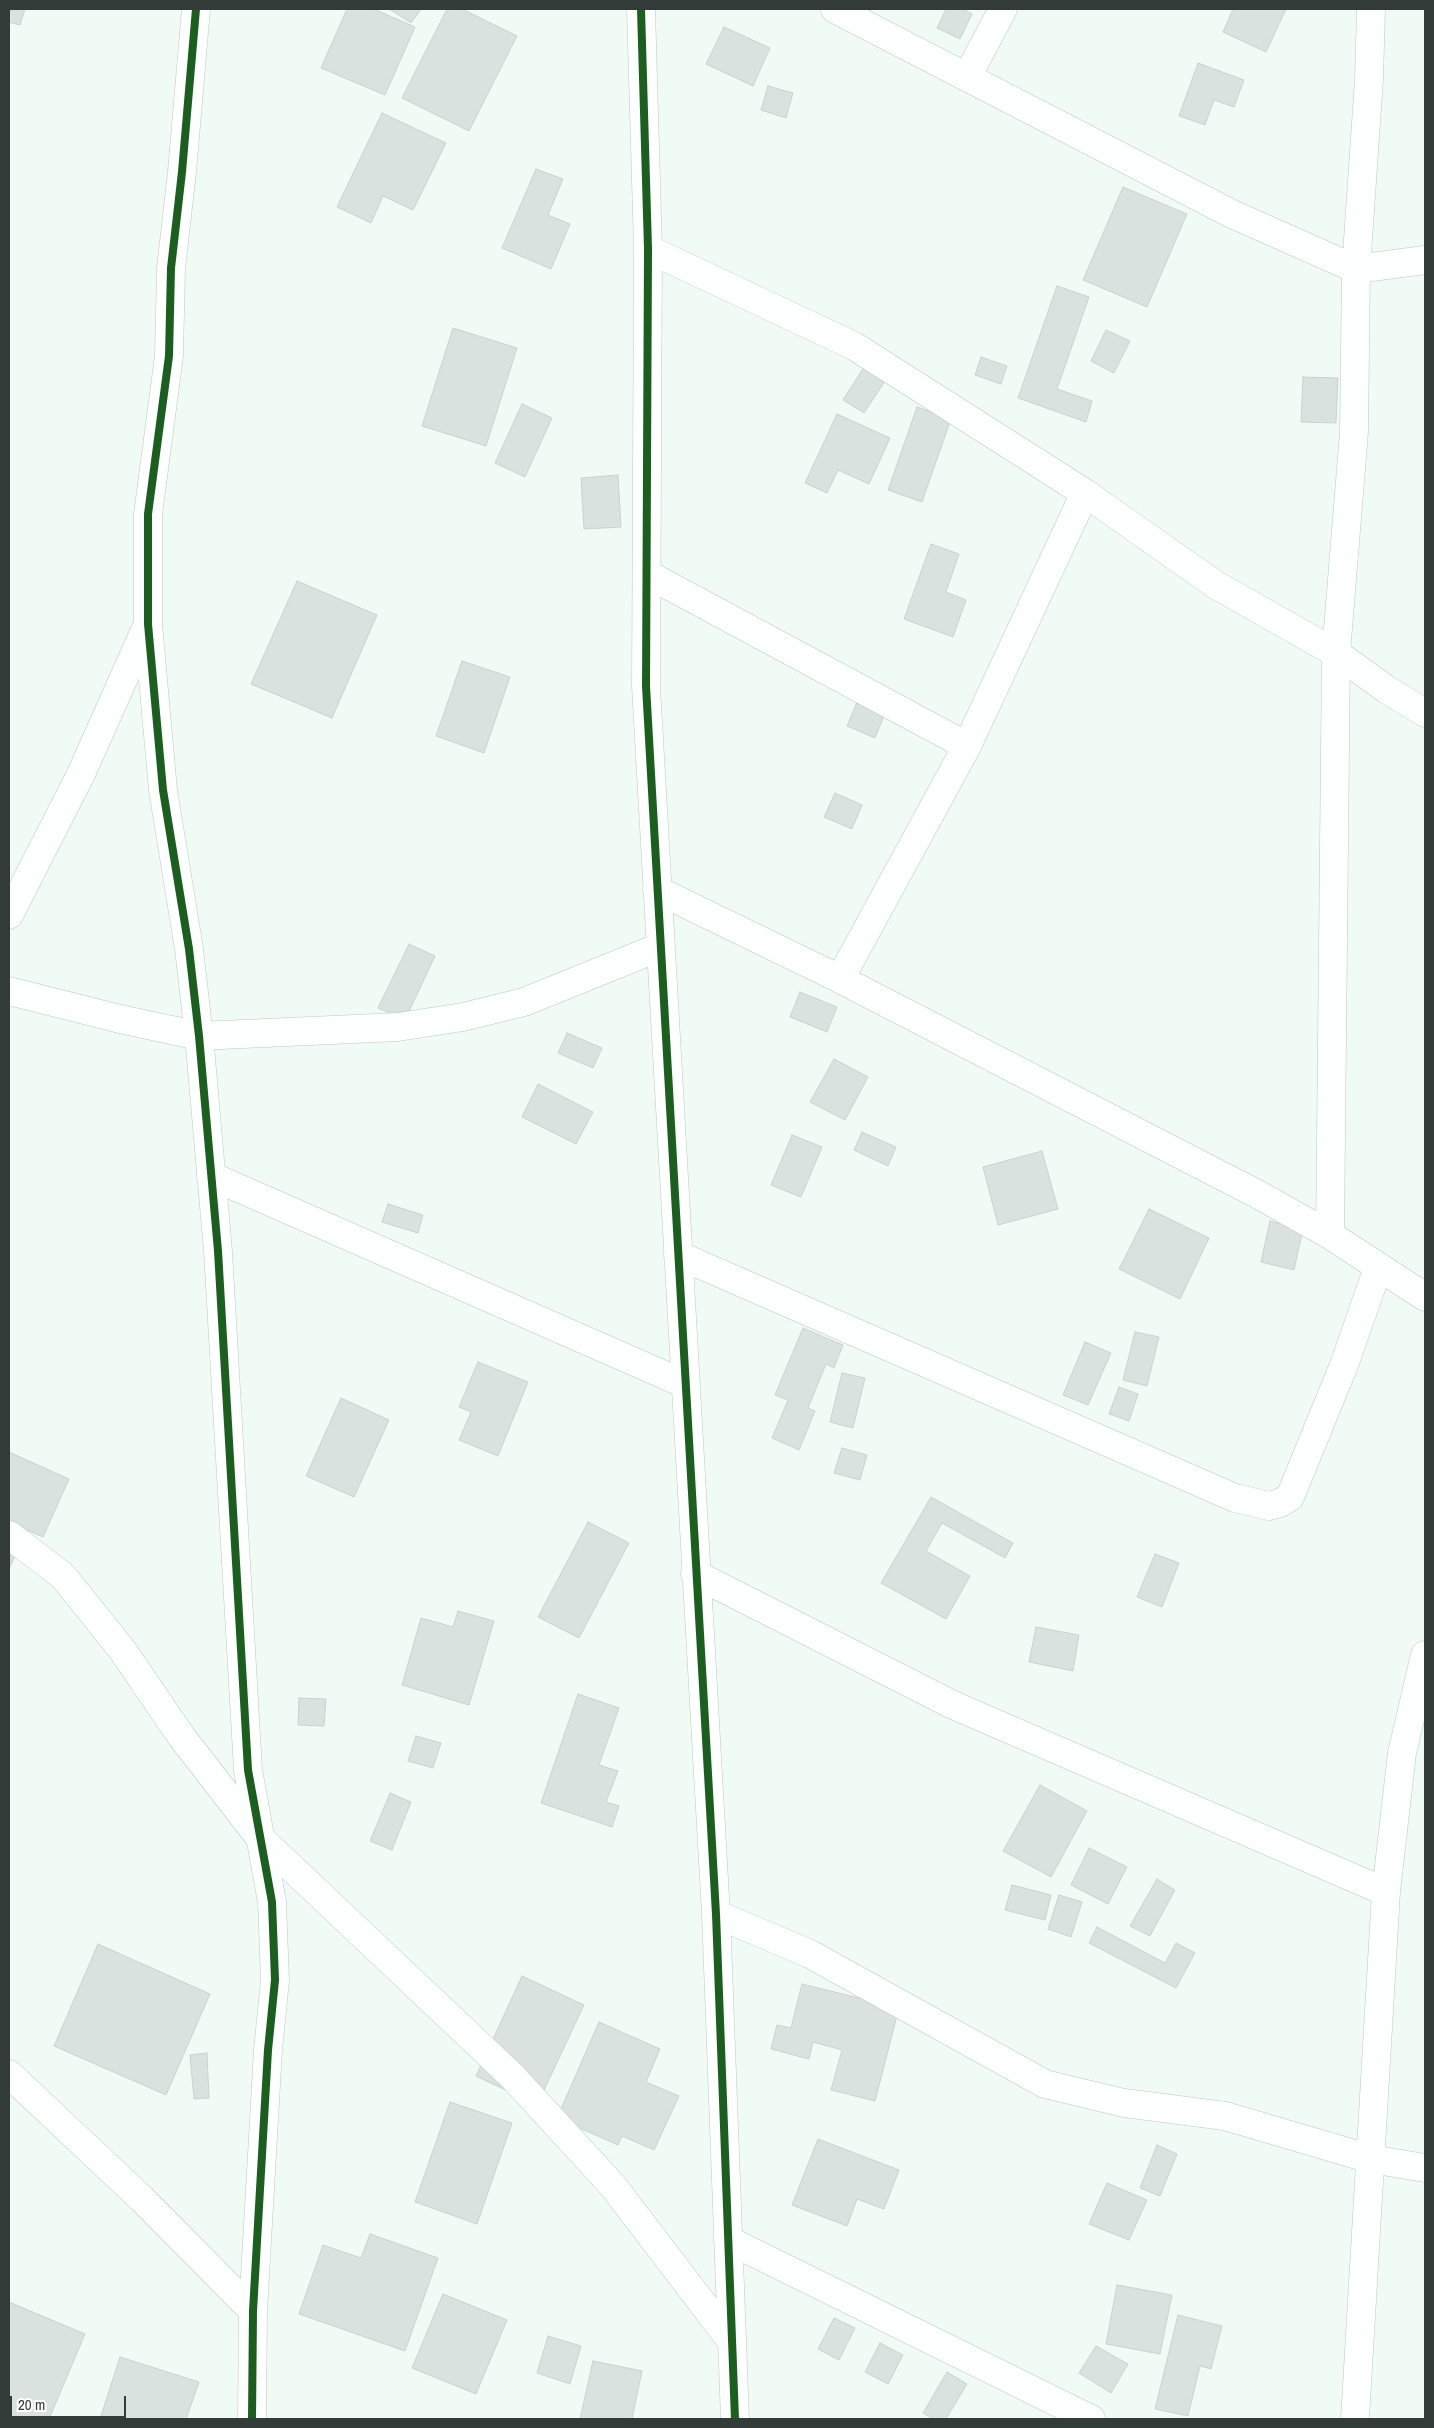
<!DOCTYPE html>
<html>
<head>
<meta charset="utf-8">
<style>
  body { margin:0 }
  #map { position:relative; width:1434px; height:2428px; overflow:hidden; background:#f1fbf6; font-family:"Archivo Narrow",sans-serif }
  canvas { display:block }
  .frame { position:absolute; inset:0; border:10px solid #323b37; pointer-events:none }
  .scale { position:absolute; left:10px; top:2396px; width:116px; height:22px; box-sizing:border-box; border:2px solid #323b37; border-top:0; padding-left:6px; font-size:15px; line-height:18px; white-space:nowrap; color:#323b37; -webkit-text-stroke:4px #fff; paint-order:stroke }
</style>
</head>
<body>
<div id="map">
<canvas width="1434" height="2428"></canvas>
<div class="frame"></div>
<div class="scale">20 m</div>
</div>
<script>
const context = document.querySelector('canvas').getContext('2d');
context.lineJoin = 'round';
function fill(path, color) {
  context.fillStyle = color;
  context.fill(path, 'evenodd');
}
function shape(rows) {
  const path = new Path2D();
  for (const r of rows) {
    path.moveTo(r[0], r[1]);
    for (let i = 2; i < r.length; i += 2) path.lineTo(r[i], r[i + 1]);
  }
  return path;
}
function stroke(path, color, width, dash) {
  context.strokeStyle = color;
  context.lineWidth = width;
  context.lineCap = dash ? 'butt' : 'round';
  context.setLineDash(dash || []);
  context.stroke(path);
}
const building = shape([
  [9,9,25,9,20,25,9,22,9,9],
  [347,9,374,9,415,27,385,95,321,68,347,9],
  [389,9,421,9,411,23,389,9],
  [447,9,462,9,517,36,469,131,402,98,447,9],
  [946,9,962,9,972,14,960,39,937,28,946,9],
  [1233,9,1286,9,1266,52,1223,32,1233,9],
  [724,27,770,48,753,86,706,64,724,27],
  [1198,63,1244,80,1234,107,1214,100,1205,125,1179,116,1198,63],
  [768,86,793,93,786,118,761,110,768,86],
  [382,113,446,143,413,210,383,196,371,223,337,207,382,113],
  [536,169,563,179,548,215,570,224,551,269,502,248,536,169],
  [1123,187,1187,214,1147,307,1083,280,1123,187],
  [1057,286,1089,297,1057,389,1092,401,1086,422,1018,398,1057,286],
  [453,328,517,348,486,446,422,426,453,328],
  [1106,330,1130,341,1114,373,1091,361,1106,330],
  [981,357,1007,366,1001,384,975,375,981,357],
  [866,364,887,378,864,413,843,400,866,364],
  [1303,377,1338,378,1336,423,1301,422,1303,377],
  [522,404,552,418,525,477,495,463,522,404],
  [917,407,951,419,922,502,888,490,917,407],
  [837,414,890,438,869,484,838,470,827,493,805,483,837,414],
  [618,475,621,527,584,529,581,478,618,475],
  [931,544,959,554,946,592,966,600,953,637,904,619,931,544],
  [297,581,377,615,332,718,251,684,297,581],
  [462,661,510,677,484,753,436,736,462,661],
  [858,700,886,711,875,738,847,726,858,700],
  [835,793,862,805,852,829,824,817,835,793],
  [409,944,435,956,405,1020,378,1008,409,944],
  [800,992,837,1007,827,1032,790,1017,800,992],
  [567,1033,602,1048,593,1068,558,1053,567,1033],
  [834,1059,868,1077,845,1120,810,1102,834,1059],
  [538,1084,593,1112,576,1144,522,1117,538,1084],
  [862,1132,896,1147,888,1166,854,1150,862,1132],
  [792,1135,822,1147,801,1197,771,1185,792,1135],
  [1042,1151,1058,1209,998,1225,983,1167,1042,1151],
  [388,1204,423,1215,418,1233,382,1222,388,1204],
  [1149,1209,1209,1238,1180,1299,1119,1269,1149,1209],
  [1270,1221,1303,1229,1294,1270,1261,1262,1270,1221],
  [803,1328,843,1345,834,1368,826,1364,808,1408,815,1411,799,1450,772,1438,788,1400,775,1395,803,1328],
  [1135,1332,1159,1337,1147,1386,1123,1380,1135,1332],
  [1085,1342,1111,1353,1088,1405,1063,1395,1085,1342],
  [478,1362,528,1382,498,1456,459,1440,471,1412,459,1407,478,1362],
  [842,1373,865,1378,853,1428,830,1422,842,1373],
  [1119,1387,1138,1394,1129,1421,1109,1414,1119,1387],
  [341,1398,389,1420,354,1497,306,1476,341,1398],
  [842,1448,867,1455,860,1480,834,1473,842,1448],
  [9,1452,69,1479,43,1537,27,1530,10,1567,9,1452],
  [931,1497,1013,1543,1005,1558,942,1523,926,1551,970,1576,946,1619,881,1583,931,1497],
  [588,1522,629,1543,579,1638,538,1617,588,1522],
  [1155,1554,1179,1563,1162,1607,1137,1597,1155,1554],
  [458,1611,494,1621,469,1705,402,1685,421,1618,453,1627,458,1611],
  [1036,1627,1079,1635,1073,1671,1029,1662,1036,1627],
  [578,1694,619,1708,599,1765,618,1771,606,1802,619,1806,612,1827,541,1803,578,1694],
  [299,1698,326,1699,324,1726,298,1725,299,1698],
  [416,1736,441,1743,433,1768,408,1761,416,1736],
  [1040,1785,1087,1811,1051,1877,1003,1851,1040,1785],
  [390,1793,411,1802,392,1850,370,1841,390,1793],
  [1089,1848,1127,1867,1108,1904,1071,1885,1089,1848],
  [1157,1879,1175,1890,1150,1936,1130,1926,1157,1879],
  [1012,1885,1051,1895,1045,1920,1005,1910,1012,1885],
  [1059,1895,1082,1902,1071,1937,1048,1929,1059,1895],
  [1097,1927,1165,1963,1176,1943,1195,1953,1176,1988,1089,1943,1097,1927],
  [98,1944,210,1994,166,2095,54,2046,98,1944],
  [522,1976,584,2005,537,2105,476,2076,522,1976],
  [802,1984,899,2008,875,2101,831,2090,842,2050,813,2042,809,2059,771,2049,777,2025,791,2028,802,1984],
  [599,2022,660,2049,646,2082,679,2096,654,2150,622,2136,618,2145,557,2118,599,2022],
  [207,2053,209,2098,194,2099,190,2055,207,2053],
  [450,2102,512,2123,477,2224,415,2202,450,2102],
  [818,2139,899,2170,884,2209,857,2199,847,2226,792,2205,818,2139],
  [1157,2145,1177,2154,1160,2196,1140,2188,1157,2145],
  [1107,2183,1147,2200,1129,2240,1089,2224,1107,2183],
  [370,2234,438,2258,405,2351,299,2314,323,2245,361,2258,370,2234],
  [1117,2285,1172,2295,1160,2354,1106,2344,1117,2285],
  [443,2294,507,2320,476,2394,412,2368,443,2294],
  [9,2302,85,2334,49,2419,9,2419,9,2302],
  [1178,2315,1222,2326,1211,2369,1200,2366,1188,2416,1155,2409,1178,2315],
  [834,2318,855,2328,839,2360,818,2349,834,2318],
  [548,2336,581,2346,570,2384,537,2373,548,2336],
  [880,2343,903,2355,888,2384,865,2372,880,2343],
  [1096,2346,1128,2364,1111,2393,1079,2373,1096,2346],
  [120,2357,199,2382,186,2419,100,2419,120,2357],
  [593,2361,642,2371,632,2419,580,2419,593,2361],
  [947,2372,967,2384,946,2419,934,2419,923,2413,947,2372]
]);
const street = shape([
  [196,9,182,172,171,268,169,356,148,514,148,624,163,790,189,949,199,1036,218,1251,248,1770,272,1902,275,1980,268,2050,253,2311,252,2419],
  [641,9,648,249,646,686,716,1914,735,2419],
  [835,9,1232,214,1356,269,1425,260],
  [967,77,1003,9],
  [648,249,854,346,1085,493,1216,585,1336,653,1386,689,1425,713],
  [647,574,967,746],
  [657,890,840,979,1259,1195,1330,1235,1425,1297],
  [9,915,81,774,147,626],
  [840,979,967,746,1085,493],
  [9,991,120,1019,199,1036,398,1027,463,1017,524,1002,660,947],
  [211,1176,685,1384],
  [1330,1235,1336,653,1354,432,1356,269,1369,79,1371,9],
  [678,1255,1235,1498,1269,1506,1280,1503,1290,1497,1344,1365,1378,1268],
  [9,1535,63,1576,123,1651,181,1736,260,1838,512,2076,613,2186,732,2342],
  [695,1574,953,1705,1386,1892],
  [716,1914,810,1954,1045,2084,1124,2103,1225,2116,1371,2159,1425,2168],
  [9,2074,142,2199,253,2311],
  [728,2240,1091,2419],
  [1355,2419,1386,1892,1402,1753,1425,1655]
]);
const cycleway = shape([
  [196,9,182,172,171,268,169,356,148,514,148,624,163,790,189,949,199,1036,218,1251,248,1770,272,1902,275,1980,268,2050,253,2311,252,2419],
  [641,9,648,249,646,686,716,1914,735,2419]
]);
fill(building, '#d9e2de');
stroke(building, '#c9d2ce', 1);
stroke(street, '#bfc7c3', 29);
stroke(street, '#fdfefe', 28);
stroke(cycleway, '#1b5e20', 8);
</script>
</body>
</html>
